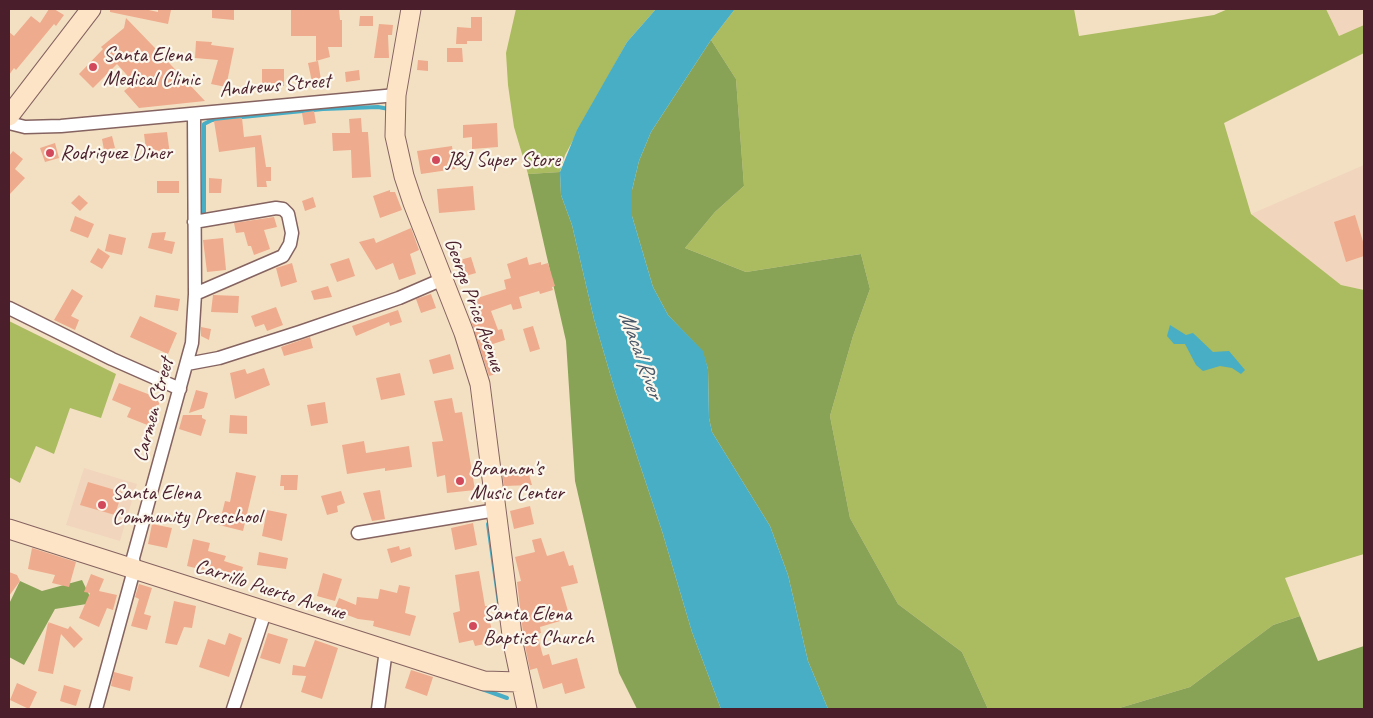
<!DOCTYPE html>
<html>
<head>
<meta charset="utf-8">
<style>
  body { margin:0 }
  #map { position:relative; width:1373px; height:718px; overflow:hidden; background:#f3e0c3; font-family:Caveat,sans-serif }
  canvas { display:block }
  .frame { position:absolute; inset:0; border:10px solid #4a1f2b; pointer-events:none }
</style>
</head>
<body>
<div id="map">
<canvas width="1373" height="718"></canvas>
<div class="frame"></div>
</div>
<script>
const context = document.querySelector('canvas').getContext('2d');
context.lineJoin = 'round';
function fill(path, color) {
  context.fillStyle = color;
  context.fill(path, 'evenodd');
}
function shape(rows) {
  const path = new Path2D();
  for (const r of rows) {
    path.moveTo(r[0], r[1]);
    for (let i = 2; i < r.length; i += 2) path.lineTo(r[i], r[i + 1]);
  }
  return path;
}
function stroke(path, color, width, dash) {
  context.strokeStyle = color;
  context.lineWidth = width;
  context.lineCap = dash ? 'butt' : 'round';
  context.setLineDash(dash || []);
  context.stroke(path);
}
function label(font, color, halo, rows, align = 'center') {
  context.font = font + ' Caveat,sans-serif';
  context.lineWidth = 4.5;
  context.setLineDash([]);
  context.textBaseline = 'middle';
  context.strokeStyle = halo;
  context.fillStyle = color;
  for (const [text, x, y, turn = 0] of rows) {
    context.save();
    context.translate(x, y);
    context.rotate((+turn || 0) * Math.PI / 180);
    context.textAlign = isNaN(turn) ? turn : align;
    if (halo) context.strokeText(text, 0, 0);
    context.fillText(text, 0, 0);
    context.restore();
  }
}
const built = shape([
  [1326,9,1364,9,1364,25,1339,36],
  [1364,165,1364,290,1341,285,1251,214],
  [84,468,137,484,120,541,66,525]
]);
const green = shape([
  [516,9,656,9,627,42,565,155,560,172,528,174,514,127,508,85,506,53],
  [735,9,1074,9,1079,36,1214,15,1228,9,1326,9,1339,36,1364,25,1364,53,1224,123,1251,214,1341,285,1364,290,1364,554,1285,578,1300,616,1273,625,1190,687,1116,709,988,709,962,652,898,604,850,518,830,416,853,336,870,289,861,254,746,272,685,248,715,212,744,186,736,79,711,40],
  [9,321,116,374,101,418,70,408,54,454,36,446,20,483,9,477]
]);
const forest = shape([
  [711,40,736,79,744,186,715,212,685,248,746,272,861,254,870,289,853,336,830,416,850,518,898,604,962,652,988,709,828,709,808,661,788,575,770,526,712,432,709,418,708,369,702,351,668,315,653,287,632,216,632,190,639,161,651,132],
  [560,172,561,195,572,225,594,319,614,387,662,531,692,632,721,709,637,709,619,673,575,481,566,341,528,174],
  [82,580,93,603,55,609,24,665,9,657,9,604,20,581,42,591],
  [1300,616,1318,661,1364,646,1364,709,1116,709,1190,687,1273,625]
]);
const water = shape([
  [656,9,735,9,711,40,651,132,639,161,632,190,632,216,653,287,668,315,703,351,708,369,709,418,712,432,770,526,788,575,808,661,828,709,721,709,692,632,662,531,614,387,594,319,572,225,561,195,560,172,577,130,627,42],
  [1170,325,1186,335,1193,333,1213,352,1229,351,1245,370,1241,374,1232,368,1220,366,1203,371,1196,365,1185,344,1174,344,1167,336]
]);
const stream = shape([
  [204,217,204,124,212,120,323,109,378,107,389,109],
  [488,524,501,618],
  [482,689,507,698]
]);
const building = shape([
  [49,9,54,9,64,15,56,26,54,24,16,70,14,68,9,75,9,32,14,36,31,16,40,23],
  [110,9,144,9,158,12,158,9,171,10,168,24,110,12],
  [212,9,234,9,234,20,212,18],
  [291,9,339,9,340,20,342,20,342,47,328,47,330,57,316,61,316,36,291,36],
  [360,16,373,16,373,26,359,26],
  [471,17,482,17,482,41,467,41,467,44,456,44,457,27,471,28],
  [126,18,154,47,205,101,139,108,124,91,134,83,117,64,93,88,79,74,103,49,101,47,124,28],
  [379,24,393,25,392,35,388,35,389,58,374,58],
  [196,41,212,42,211,45,234,48,226,87,211,84,218,60,195,58],
  [447,48,462,48,463,62,447,62],
  [418,60,428,61,428,71,417,70],
  [318,61,321,80,312,82,308,63],
  [262,69,284,69,284,86,262,86],
  [359,70,360,80,346,82,345,72],
  [314,111,316,123,304,125,302,113],
  [242,118,244,137,261,135,266,167,271,167,271,181,266,181,267,187,257,187,255,147,219,152,214,121],
  [361,118,362,132,368,132,371,177,352,178,351,150,333,151,332,133,350,133,349,119],
  [497,123,498,147,472,149,472,137,463,138,463,125],
  [167,132,170,155,147,158,144,134],
  [112,136,115,148,104,150,102,139],
  [55,143,59,158,45,162,40,148],
  [452,146,455,169,421,174,417,151],
  [13,151,23,159,15,169,25,178,9,195,9,156],
  [209,178,222,179,221,193,209,193],
  [157,181,179,181,179,193,157,193],
  [473,186,475,210,439,213,437,189],
  [390,190,390,192,395,192,402,210,380,218,373,196],
  [79,195,88,203,80,211,71,203],
  [313,197,316,207,305,211,302,201],
  [1355,215,1364,245,1364,256,1346,262,1334,222],
  [75,216,94,224,88,238,70,231],
  [274,217,277,227,264,230,270,249,254,255,251,246,248,246,244,232,236,233,234,223],
  [411,228,419,250,410,254,416,274,399,280,393,263,376,270,359,242,374,238,376,243],
  [166,232,164,240,175,242,172,254,148,248,152,233],
  [109,234,126,238,122,255,105,251],
  [223,238,226,270,207,272,203,240],
  [98,248,110,256,102,269,90,262],
  [471,257,476,273,462,277,456,261],
  [527,257,529,265,541,262,541,265,548,263,555,286,552,287,553,290,540,294,539,291,519,297,522,308,513,310,511,304,491,311,498,330,502,329,505,340,493,344,500,373,489,376,471,321,481,318,474,299,506,289,504,280,511,278,507,264],
  [349,258,355,276,337,282,330,264],
  [292,263,297,282,281,287,276,268],
  [328,286,332,297,314,300,311,291],
  [72,289,83,296,71,316,79,320,75,330,54,320],
  [431,294,436,308,421,313,416,299],
  [156,295,180,299,178,311,154,307],
  [213,295,239,296,238,313,211,312],
  [276,307,283,325,267,331,264,324,255,327,251,316],
  [398,310,402,322,390,326,389,322,356,336,352,326],
  [140,316,177,333,168,354,130,337],
  [533,326,540,349,530,352,523,329],
  [201,327,211,329,209,340,201,336],
  [310,337,313,348,284,356,281,347],
  [450,354,454,369,433,374,429,360],
  [264,368,270,385,235,399,230,373,245,369,247,374],
  [400,373,405,395,381,400,376,378],
  [119,383,161,399,150,426,127,417,131,408,112,400],
  [196,390,208,393,204,408,189,413],
  [452,398,455,413,462,412,475,490,447,493,445,475,437,477,432,442,443,441,434,401],
  [325,402,328,423,311,426,307,405],
  [183,415,202,415,202,418,206,420,201,436,179,429],
  [230,415,247,416,247,434,229,433],
  [364,441,366,453,409,446,412,467,385,471,385,468,347,474,342,445],
  [520,470,520,473,528,471,532,485,504,486,502,471],
  [236,472,256,476,243,531,219,525,225,501,230,502],
  [281,475,298,475,297,490,284,490,284,486,280,486],
  [88,482,122,492,115,515,80,505],
  [380,490,385,519,372,521,363,493],
  [341,491,345,503,337,506,338,512,327,515,321,496],
  [530,506,534,524,514,529,510,511],
  [267,510,287,514,282,541,262,536],
  [473,523,477,545,455,550,451,528],
  [152,524,172,528,167,548,148,544],
  [541,538,547,556,564,551,569,566,573,565,578,583,561,587,570,618,540,627,541,633,537,634,543,656,549,654,552,665,577,658,585,688,565,694,562,683,543,689,537,668,530,670,524,641,517,582,521,581,515,557,535,552,532,540],
  [193,539,210,543,208,551,226,556,224,561,243,567,240,577,205,567,204,570,187,566],
  [399,546,400,550,410,547,412,556,391,563,387,549],
  [32,548,76,562,69,587,52,583,55,575,28,569],
  [259,552,288,558,286,569,257,565],
  [479,571,485,606,487,606,494,642,475,646,473,640,459,643,453,613,460,611,455,575],
  [9,572,17,575,20,581,9,596],
  [323,573,342,579,335,601,317,596],
  [91,574,104,579,99,591,117,595,113,610,107,608,99,627,79,618,90,593,84,592],
  [139,584,152,588,144,614,151,616,147,630,131,626,139,599,135,597],
  [399,585,410,587,405,613,416,616,410,636,373,626,374,621,358,619,334,610,339,598,356,605,357,597,378,599,380,589,397,593],
  [174,601,196,606,192,628,184,627,177,645,165,643],
  [48,622,68,629,70,626,83,639,74,648,61,634,53,674,38,671,48,623,50,624],
  [229,633,242,638,229,677,199,667,208,639,225,645],
  [268,633,288,639,280,664,260,658],
  [315,640,338,648,322,699,301,692,306,676,292,675,293,665,305,667],
  [411,670,433,677,427,696,405,688],
  [114,672,133,677,130,691,111,686],
  [17,683,37,692,29,709,10,700],
  [64,685,81,690,76,706,60,701]
]);
const minor = shape([
  [9,123,25,127,61,126,396,95],
  [194,222,276,208,283,209,288,214,292,233,290,244,283,256,195,294],
  [9,308,112,359,180,389],
  [187,364,219,358,300,332,399,298,443,279],
  [358,533,496,510],
  [96,709,134,570,133,558,192,343,195,294,194,114],
  [233,709,265,612],
  [378,709,386,650]
]);
const secondary = shape([
  [411,9,396,95,395,136,404,176,413,203,464,333,480,384,513,643,527,709],
  [9,116,91,9],
  [9,529,484,681,519,682]
]);
const markers = [
  [93,67,5,"#d1495b"],
  [50,153,5,"#d1495b"],
  [436,160,5,"#d1495b"],
  [460,481,5,"#d1495b"],
  [102,505,5,"#d1495b"],
  [473,626,5,"#d1495b"]
];
const poiNames = [
  ["Santa Elena",103,55],
  ["Medical Clinic",103,79],
  ["Rodriguez Diner",60,153],
  ["J&J Super Store",446,160],
  ["Brannon's",470,469],
  ["Music Center",470,493],
  ["Santa Elena",112,493],
  ["Community Preschool",112,517],
  ["Santa Elena",483,614],
  ["Baptist Church",483,638]
];
const streetNames = [
  ["Andrews Street",275,86,-5],
  ["George Price Avenue",474,305,70],
  ["Carmen Street",154,410,-75],
  ["Carrillo Puerto Avenue",270,590,18]
];
const waterNames = [
  ["Macal River",640,355,70]
];
fill(built, '#f1d5bd');
fill(green, '#abbb5f');
fill(forest, '#88a356');
fill(water, '#47aec6');
stroke(stream, '#47aec6', 4);
fill(building, '#efab8d');
stroke(minor, '#856360', 15);
stroke(secondary, '#856360', 21);
stroke(minor, '#fff', 12);
stroke(secondary, '#fee4c6', 19);
for (const [x, y, r, color] of markers) {
  const dot = new Path2D();
  dot.arc(x, y, r, 0, 2 * Math.PI);
  context.fillStyle = color;
  context.fill(dot);
  stroke(dot, '#fbf7ec', 2);
}
label('21px', '#4a1f2b', '#fbf7ec', poiNames, 'left');
label('21px', '#4a1f2b', '#fbf7ec', streetNames);
label('italic 22px', '#495869', '#fbf7ec', waterNames);
</script>
</body>
</html>
